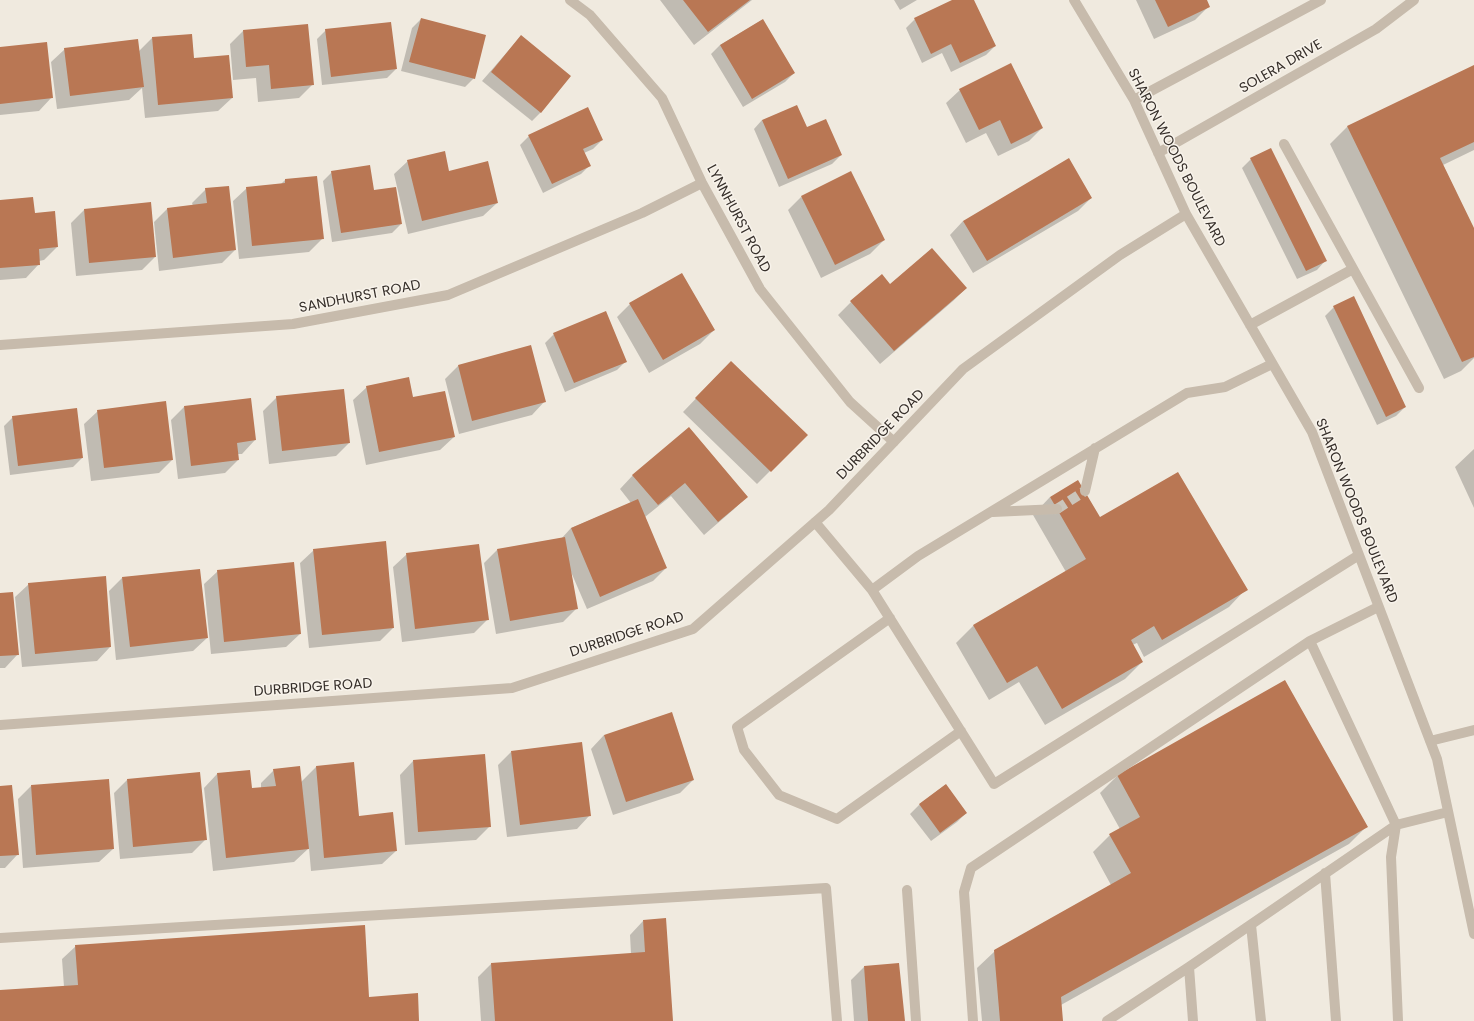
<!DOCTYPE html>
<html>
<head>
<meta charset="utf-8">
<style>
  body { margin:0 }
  canvas { display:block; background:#f0eadf }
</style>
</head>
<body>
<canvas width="1474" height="1021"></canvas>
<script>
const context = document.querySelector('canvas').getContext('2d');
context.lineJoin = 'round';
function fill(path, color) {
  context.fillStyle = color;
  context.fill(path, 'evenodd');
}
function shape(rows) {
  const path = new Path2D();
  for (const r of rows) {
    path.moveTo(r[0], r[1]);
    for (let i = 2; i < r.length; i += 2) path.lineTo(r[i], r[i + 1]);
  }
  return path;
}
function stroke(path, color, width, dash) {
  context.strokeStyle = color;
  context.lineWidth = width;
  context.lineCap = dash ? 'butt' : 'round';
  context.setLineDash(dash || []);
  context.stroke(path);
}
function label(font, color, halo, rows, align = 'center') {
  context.font = font + ' Poppins,sans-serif';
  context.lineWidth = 3;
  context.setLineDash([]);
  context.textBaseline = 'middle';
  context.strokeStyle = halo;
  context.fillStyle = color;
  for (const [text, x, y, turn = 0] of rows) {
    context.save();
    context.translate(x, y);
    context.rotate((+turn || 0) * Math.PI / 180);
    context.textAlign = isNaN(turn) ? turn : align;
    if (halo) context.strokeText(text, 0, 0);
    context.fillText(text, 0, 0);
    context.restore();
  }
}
const shadow = shape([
  [660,0,752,0,694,45],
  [894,0,917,0,900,10],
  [955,0,973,0,995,46,986,55,951,72,942,53,922,63,906,28,915,19],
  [1136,0,1206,0,1209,6,1195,20,1154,39],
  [421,19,474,78,465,87,401,71,412,28],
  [762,20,794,73,785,82,743,107,711,54,720,45],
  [307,25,313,84,299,98,258,102,256,78,233,80,230,44,243,31],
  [326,30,396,69,387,78,322,85,317,39],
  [521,36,541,112,532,121,482,81],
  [152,38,193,59,232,98,218,111,145,118,142,88,129,100,57,109,51,62,65,49,138,52],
  [0,48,52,97,39,111,0,115],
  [1474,66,1474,150,1443,165,1474,230,1474,358,1461,371,1444,379,1330,144,1347,127],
  [960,90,1042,128,1029,141,998,156,986,133,966,143,946,103],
  [762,120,806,128,841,155,832,164,779,187,754,129],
  [529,136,602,140,593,149,584,153,590,165,581,174,543,193,520,145],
  [1270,150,1325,261,1317,270,1297,279,1242,168,1251,159],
  [408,161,449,172,497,203,483,216,408,234,394,174],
  [332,172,373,192,401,224,392,233,332,242,323,181],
  [285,180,323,238,309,252,239,259,233,201,247,188,281,184],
  [206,189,235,250,222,263,159,271,154,222,167,209,193,206,192,203],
  [801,197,884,240,870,254,821,278,788,210],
  [1091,198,1078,211,973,273,950,235,963,221],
  [0,201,34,214,57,247,44,260,39,261,39,264,26,278,0,280],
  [150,204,155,257,142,270,76,276,71,223,84,210],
  [890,286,966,288,953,301,880,364,838,315,851,302],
  [630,304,714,330,700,344,649,373,617,317],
  [1334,307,1405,407,1396,416,1377,425,1325,316],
  [554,334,626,361,617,370,565,392,545,343],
  [530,346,545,401,532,415,459,434,445,379,458,366],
  [731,362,806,435,757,484,683,412],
  [367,387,412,398,454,437,440,450,366,465,353,400],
  [277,397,349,443,336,456,269,464,263,411],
  [184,407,255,440,242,454,237,454,238,460,225,473,178,479,171,420],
  [76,409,82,458,73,467,10,475,4,426,13,417],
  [98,411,172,460,159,473,91,481,84,424],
  [689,429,746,497,733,510,704,535,671,496,645,517,666,568,653,581,587,609,571,572,577,608,563,622,496,634,484,563,497,550,561,539,571,528,631,503,620,489,633,475],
  [1474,449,1474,508,1455,467],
  [1050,497,1100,519,1246,589,1229,607,1144,657,1137,643,1132,645,1142,662,1125,679,1045,725,1019,682,989,700,956,643,973,626,1066,572,1033,515],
  [314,550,393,628,380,641,309,648,300,563],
  [407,554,488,619,474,633,402,642,393,567],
  [218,571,300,634,286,647,211,654,204,584],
  [105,577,110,647,97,661,22,667,15,597,29,584],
  [122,578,207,638,193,651,116,660,109,591],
  [0,594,18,654,5,668,0,668],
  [604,735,693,780,680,793,613,815,591,749],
  [511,752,590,815,577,829,507,837,498,765],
  [413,761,490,826,476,840,405,845,400,775],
  [353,763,358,817,396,851,382,864,311,871,309,848,294,862,213,871,204,788,217,774,251,789,261,788,261,783,274,770,301,782,316,767],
  [1117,776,1367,826,1349,844,1061,1005,1062,1021,982,1021,977,968,995,951,1111,885,1093,852,1110,835,1120,829,1100,793],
  [127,780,206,839,192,853,120,859,114,793],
  [945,785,966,813,957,822,931,841,910,814,919,805],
  [31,786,113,849,99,862,23,868,18,799],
  [0,787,18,854,5,868,0,868],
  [643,921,672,1021,481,1021,478,977,491,964,631,954,630,935],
  [76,946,369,998,418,1021,0,1021,0,991,64,987,62,959],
  [864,967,904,1021,854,1021,851,980]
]);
const building = shape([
  [683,0,750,0,708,32],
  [952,0,974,0,996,46,960,63,951,44,931,54,914,18],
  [1155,0,1207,0,1210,7,1168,27],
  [421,18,486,35,475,79,409,62],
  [763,19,795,73,752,99,720,45],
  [391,22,397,69,331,77,325,29],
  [308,24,314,85,271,89,269,65,246,67,243,30],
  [192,34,194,58,229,55,233,98,158,105,152,37],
  [521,35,571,76,541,113,491,72],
  [138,39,144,87,70,96,64,48],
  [47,42,53,98,0,104,0,47],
  [1011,63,1043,128,1011,144,1000,120,979,130,959,89],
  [1474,65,1474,142,1440,158,1474,228,1474,357,1462,362,1347,126],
  [797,105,807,127,826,119,842,155,788,179,762,120],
  [588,107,603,140,583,149,591,166,552,184,528,135],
  [1271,148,1327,261,1306,271,1250,158],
  [445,151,449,171,488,161,498,203,422,221,407,160],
  [1069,158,1092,198,987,261,963,221],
  [370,165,374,190,396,187,402,224,341,233,331,171],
  [851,171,885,240,835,265,801,196],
  [317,176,324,239,252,246,246,187,285,183,285,179],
  [229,186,236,250,173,258,167,208,207,203,205,188],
  [33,197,35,213,55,211,58,247,39,249,40,265,0,268,0,200],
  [151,202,156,257,89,263,84,209],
  [932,248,967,288,894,351,850,301,882,274,890,284],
  [682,273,715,330,663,360,629,303],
  [1354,296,1406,407,1386,417,1333,306],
  [606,311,627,362,574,383,553,333],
  [531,345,546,402,472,421,458,365],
  [731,361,808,435,771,472,695,398],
  [409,377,413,397,445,391,455,437,379,452,366,386],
  [344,389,350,443,282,451,276,396],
  [251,398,256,440,237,443,239,460,191,466,184,406],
  [166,401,173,460,104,468,97,410],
  [77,408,83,458,18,466,12,416],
  [689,427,748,497,718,522,685,483,658,505,632,475],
  [1178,472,1248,590,1162,640,1154,626,1131,640,1143,662,1062,709,1037,666,1007,683,973,625,1086,559,1050,497,1078,480,1100,517],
  [638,499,667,568,600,597,571,528],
  [565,537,578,609,510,621,497,549],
  [386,541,394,628,322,635,313,549],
  [479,544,489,620,415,629,406,553],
  [294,562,301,634,224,642,217,570],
  [200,569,208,638,130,647,122,577],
  [106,576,111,647,35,654,28,583],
  [13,592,19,655,0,656,0,593],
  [1285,680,1368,827,1061,997,1063,1021,1000,1021,994,950,1131,873,1109,834,1140,817,1117,775],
  [672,712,694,780,626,802,604,735],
  [582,742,591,816,520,825,511,751],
  [485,754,491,827,418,832,413,760],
  [354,762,359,816,393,812,397,851,324,858,316,766],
  [300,766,309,849,226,858,217,773,250,770,252,788,276,786,273,769],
  [200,772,207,840,133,847,127,779],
  [109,779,114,849,36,855,31,785],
  [946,784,967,813,940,833,919,804],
  [12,785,19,855,0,856,0,786],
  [666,918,673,1021,495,1021,491,963,645,952,643,920],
  [365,925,369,997,418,993,419,1021,0,1021,0,990,78,985,75,945],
  [899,963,905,1021,868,1021,864,966]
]);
const minorTunnel = shape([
  [1057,509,1085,491]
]);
const minor = shape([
  [570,0,590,15,662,98,702,183,760,289,850,402,894,442],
  [1074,0,1134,100,1186,214,1312,432,1437,759,1474,934],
  [1134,100,1321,0],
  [1284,144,1419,388],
  [1158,153,1376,29,1414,0],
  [1250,325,1353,269],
  [0,345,293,324,448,295,642,213,702,183],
  [1085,491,1095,448],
  [993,512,1057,509],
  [815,522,872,590,994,784,1359,555],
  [872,590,918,556,1187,393,1225,387,1272,364],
  [890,618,737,727,744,750,779,795,837,819,961,731],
  [1310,641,1396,825,1391,857,1398,1021],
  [0,725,512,688,693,629,829,510,963,369,1120,255,1186,214],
  [1430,741,1474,730],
  [1325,873,1336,1021],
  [907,890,916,1021],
  [1251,925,1261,1021],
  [0,938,826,888,837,1021],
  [1189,967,1193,1021],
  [973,1021,964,892,971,868,1310,641,1378,607],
  [1107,1021,1189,967,1396,825,1448,812]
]);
const streetNames = [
  ["SOLERA DRIVE",1281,67,-30],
  ["SHARON WOODS BOULEVARD",1176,158,63],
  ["LYNNHURST ROAD",738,219,62],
  ["SANDHURST ROAD",360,297,-11],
  ["DURBRIDGE ROAD",881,435,-46],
  ["SHARON WOODS BOULEVARD",1356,511,68],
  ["DURBRIDGE ROAD",627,635,-18],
  ["DURBRIDGE ROAD",313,688,-4]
];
fill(shadow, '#0003');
fill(building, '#b97754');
stroke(minorTunnel, '#cbc5bb', 10, [10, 5]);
stroke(minor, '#c7bbac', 10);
label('14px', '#362f2a', '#f8f3eb', streetNames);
</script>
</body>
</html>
